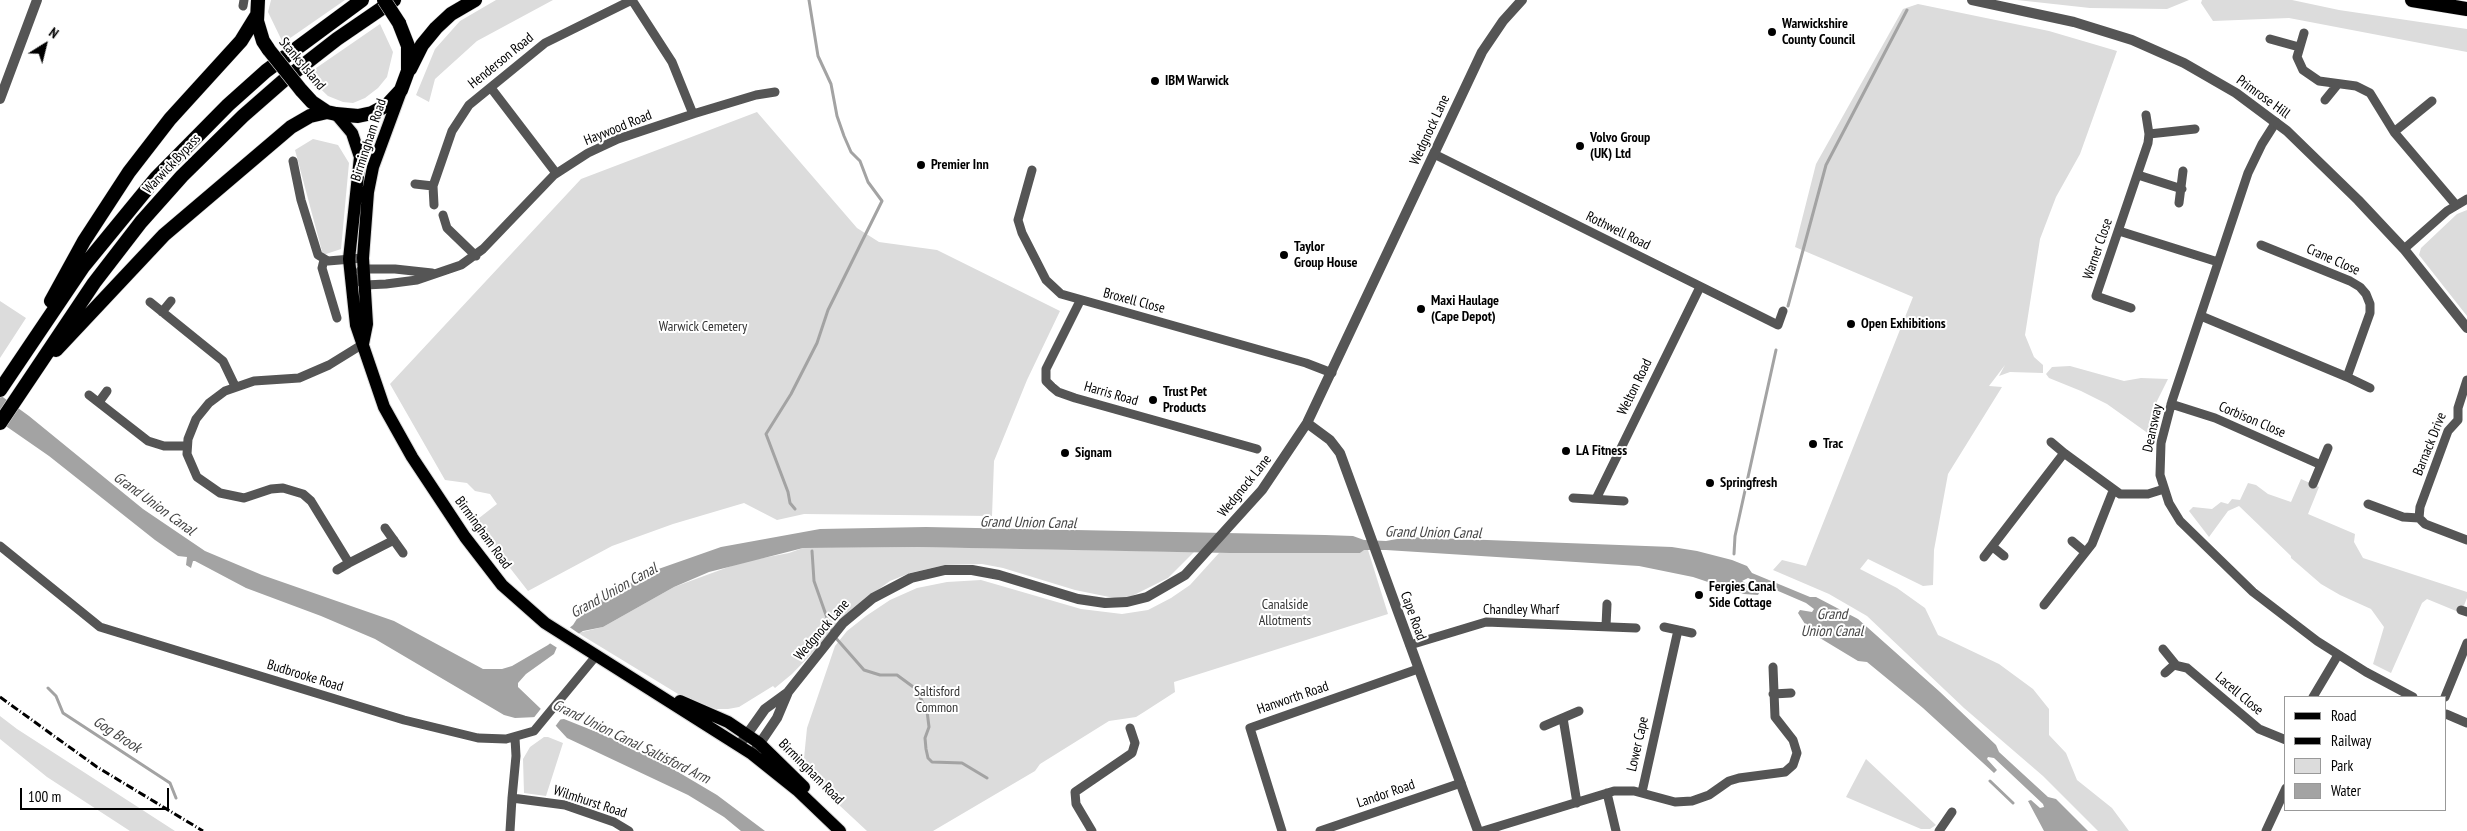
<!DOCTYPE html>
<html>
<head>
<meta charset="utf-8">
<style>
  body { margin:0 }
  #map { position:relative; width:2467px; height:831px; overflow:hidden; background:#fff; font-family:"PT Sans Narrow",sans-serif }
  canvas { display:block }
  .legend { position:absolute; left:2284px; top:696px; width:162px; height:115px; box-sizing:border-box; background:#fff; border:1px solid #999; margin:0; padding:6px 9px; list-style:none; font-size:15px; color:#000 }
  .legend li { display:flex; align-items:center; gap:10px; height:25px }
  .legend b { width:25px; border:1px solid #999 }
  .north { position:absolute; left:20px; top:20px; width:50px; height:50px; -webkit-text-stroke:4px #fff; paint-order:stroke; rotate:36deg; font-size:14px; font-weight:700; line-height:20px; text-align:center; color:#000 }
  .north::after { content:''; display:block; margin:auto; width:18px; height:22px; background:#000; clip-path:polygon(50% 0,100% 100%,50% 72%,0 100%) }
  .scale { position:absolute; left:20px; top:788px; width:149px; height:22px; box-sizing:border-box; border:2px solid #000; border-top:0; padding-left:6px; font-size:15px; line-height:18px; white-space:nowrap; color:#000; -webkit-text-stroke:4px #fff; paint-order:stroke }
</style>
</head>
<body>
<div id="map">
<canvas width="2467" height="831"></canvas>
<ul class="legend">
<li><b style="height:6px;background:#000"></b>Road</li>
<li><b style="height:6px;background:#000"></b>Railway</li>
<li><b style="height:14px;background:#dcdcdc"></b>Park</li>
<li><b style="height:14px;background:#a3a3a3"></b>Water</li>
</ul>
<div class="north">N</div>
<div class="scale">100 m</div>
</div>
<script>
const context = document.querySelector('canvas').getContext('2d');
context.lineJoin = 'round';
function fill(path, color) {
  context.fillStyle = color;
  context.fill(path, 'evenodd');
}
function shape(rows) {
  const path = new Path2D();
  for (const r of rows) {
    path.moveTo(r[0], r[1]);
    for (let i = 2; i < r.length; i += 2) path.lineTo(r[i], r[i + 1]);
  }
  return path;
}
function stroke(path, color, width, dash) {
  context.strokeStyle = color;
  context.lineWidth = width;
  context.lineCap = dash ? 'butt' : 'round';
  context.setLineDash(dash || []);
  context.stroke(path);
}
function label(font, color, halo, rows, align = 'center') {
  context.font = font + ' "PT Sans Narrow",sans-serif';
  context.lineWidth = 4;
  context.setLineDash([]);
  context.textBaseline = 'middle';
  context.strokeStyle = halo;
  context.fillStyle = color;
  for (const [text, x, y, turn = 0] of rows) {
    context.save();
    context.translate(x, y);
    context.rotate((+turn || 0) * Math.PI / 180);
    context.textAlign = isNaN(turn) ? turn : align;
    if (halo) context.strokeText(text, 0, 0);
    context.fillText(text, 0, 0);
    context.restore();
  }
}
const green = shape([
  [271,0,345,0,283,43,268,12],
  [496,0,553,0,477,41,435,79,429,102,416,95,435,49,460,21],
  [2017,0,2189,0,2167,9,2090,8],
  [2202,0,2292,0,2339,10,2467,29,2467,52,2289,18,2213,21,2201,3],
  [1918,4,2049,31,2117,51,2080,154,2056,197,2040,239,2025,335,2034,357,2043,365,2043,373,2010,372,1999,376,2005,365,1989,386,2002,387,1948,474,1934,550,1933,585,1923,586,1868,559,1860,569,1897,588,1925,608,1938,635,1999,664,2033,689,2049,709,2049,735,2066,753,2077,780,2112,808,2129,831,2098,831,2043,776,1964,708,1867,616,1829,594,1773,570,1782,560,1806,566,1913,297,1795,247,1816,164,1903,9],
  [380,24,393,52,387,77,378,88,365,98,353,103,343,102,328,96,306,75],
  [757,112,857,228,879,242,937,250,1060,311,1027,380,994,461,992,516,804,514,777,520,744,503,673,524,612,546,528,591,474,522,497,504,490,494,475,491,467,483,445,480,390,384,581,179],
  [313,139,338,145,349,163,341,249,323,255,295,150],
  [2467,210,2467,316,2419,255,2421,248,2457,214],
  [0,301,26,318,0,358],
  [2070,366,2124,381,2141,378,2168,379,2157,401,2149,434,2107,404,2081,391,2049,378,2046,374,2052,367],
  [2301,479,2319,487,2308,514,2355,534,2354,542,2363,558,2467,592,2467,598,2461,613,2427,599,2422,603,2391,673,2373,664,2384,627,2371,609,2340,595,2321,584,2291,558,2291,556,2239,506,2228,511,2209,537,2189,511,2193,507,2212,509,2221,502,2228,504,2232,499,2240,500,2248,483,2256,485,2268,494,2291,502],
  [917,547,1194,552,1168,578,1128,598,1119,599,1075,590,1003,568,982,564,945,565,910,573,890,581,865,599,792,674,775,688,773,686,739,707,728,709,716,709,683,697,578,633,603,627,674,587,742,562,789,553,803,548],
  [1363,550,1368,550,1388,614,1174,682,1175,692,1144,712,1136,717,1109,721,1040,764,1035,771,933,831,867,831,824,791,808,770,804,758,807,728,835,646,847,631,866,616,890,600,917,588,947,582,981,580,1081,609,1122,614,1148,610,1171,598,1190,585,1219,553,1360,553],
  [0,716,17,729,175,831,130,831,47,777,0,739],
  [544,737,548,737,563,743,546,796,524,793,523,759,530,747],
  [1866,759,1936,825,1930,829,1921,829,1846,797]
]);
const water = shape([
  [0,395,29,416,143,509,205,551,262,575,394,621,483,669,502,669,512,666,548,645,573,625,582,611,647,573,721,547,820,529,926,527,1325,535,1353,536,1364,540,1386,541,1408,537,1672,547,1697,551,1732,560,1747,566,1752,573,1810,597,1816,597,1858,619,1940,692,1996,745,1999,752,2048,797,2056,799,2088,831,2044,831,2028,801,2031,800,2040,808,2044,807,2043,804,1994,758,1988,757,1987,759,1997,770,1994,773,1923,708,1867,662,1858,661,1810,632,1798,613,1800,610,1812,612,1814,609,1806,603,1748,578,1742,581,1760,591,1758,595,1744,594,1693,577,1639,566,1386,550,1364,550,1360,553,1230,553,917,547,803,548,709,572,674,587,603,627,583,631,557,647,554,654,526,674,518,683,518,687,541,709,556,720,564,719,609,737,668,766,717,795,765,831,741,831,724,817,688,795,567,738,556,726,537,717,515,718,504,715,375,639,321,616,246,588,195,561,193,561,191,568,186,565,187,557,178,556,155,540,49,456,0,422]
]);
const pier = shape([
  [568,626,581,635,559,649,548,642],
  [543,706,557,717,563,716,554,728,537,719,532,720]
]);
const stream = shape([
  [1788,306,1826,165,1907,10],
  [795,509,790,503,788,492,766,434,791,394,817,343,828,310,882,201,868,182,860,161,851,152,844,136,837,116,831,84,818,56,809,0],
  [812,551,814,581,832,632],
  [1734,554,1735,536,1776,350],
  [835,637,864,670,880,675,897,675,916,689,927,711,929,727,925,738,926,749,928,758,932,762,962,763,987,778],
  [48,688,56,696,63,713,170,783,176,798],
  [1990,781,2013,803]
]);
const minor = shape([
  [632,0,672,62,693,114],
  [243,6,244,0],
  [2304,33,2297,57,2303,70,2319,81,2356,86,2370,93,2394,132,2456,205],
  [2270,39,2299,47],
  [491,88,556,173],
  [2325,100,2338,84],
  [2276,122,2262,144,2248,173,2172,401,2161,443,2160,475,2169,503,2180,521,2253,592,2317,641,2366,672,2413,697],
  [2394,132,2432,101],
  [2149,134,2195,129],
  [1434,154,1778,325,1783,311],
  [293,161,301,200,318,255,328,261,363,258],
  [1032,170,1018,220,1022,233,1046,280,1061,294,1306,363,1332,373],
  [2138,175,2182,189],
  [415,184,433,186],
  [2179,203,2183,171],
  [434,205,433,186,452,131,469,105,545,43,632,0],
  [443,215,447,228,476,256],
  [2119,231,2218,262],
  [2404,249,2447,211,2467,199],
  [324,260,322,268,337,318],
  [360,271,365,269,395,269,432,273],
  [351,276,365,285,386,284,417,280,461,265,483,249,554,175,588,153,618,139,693,114,756,95,775,92],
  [1080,301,1046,369,1046,381,1052,387,1058,392,1075,398,1257,449],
  [150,302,223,361,235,386],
  [2131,308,2096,296,2148,143,2149,134,2146,115],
  [162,312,171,301],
  [2201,316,2347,377,2370,313,2370,304,2366,294,2360,287,2350,281,2261,245],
  [363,344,329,365,299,378,254,381,225,391,209,403,196,419,188,439,187,454,197,477,220,493,244,498,271,489,283,488,303,494,311,501,349,563,394,540],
  [2347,377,2370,388],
  [89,395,148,441,164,446,187,446],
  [99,402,107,391],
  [2171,404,2215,418,2321,465],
  [2458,420,2458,408,2467,380],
  [2051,442,2064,453],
  [2313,484,2328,448],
  [1573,498,1624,501],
  [1596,499,1700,287],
  [2368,504,2403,517,2419,518],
  [2419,518,2420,507,2448,431,2458,420],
  [2419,518,2425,524,2467,540],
  [385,528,403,553],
  [2072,541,2085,552],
  [0,546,100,627,404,720,478,738,506,739,534,731,596,656],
  [1993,547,2004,556],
  [1984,557,2064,453,2120,494,2148,494,2164,489],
  [337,570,349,563],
  [2044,605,2092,544,2113,491],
  [2461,610,2467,612],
  [1606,626,1607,604],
  [1664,627,1692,633],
  [1410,645,1486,622,1636,628],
  [2163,649,2176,665],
  [2165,673,2174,665,2187,668,2259,729,2286,740],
  [1773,694,1791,693],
  [2313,697,2338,655],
  [2445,697,2467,643],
  [2446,714,2467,723],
  [1563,718,1577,803],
  [1544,726,1579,711],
  [515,738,516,756,512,798,565,805,614,822,629,831],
  [1642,792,1678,630],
  [1607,793,1616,831],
  [510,831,512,798],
  [1092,831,1076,804,1075,792,1132,753,1135,743,1130,728],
  [1282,831,1250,728,1418,669],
  [1320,831,1461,783],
  [1483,831,1614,791,1634,791,1675,802,1692,801,1709,795,1729,781,1739,778,1785,772,1793,765,1797,753,1793,740,1775,717,1773,667],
  [1939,831,1952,812],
  [2266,831,2286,788]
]);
const tertiary = shape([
  [1972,0,2074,22,2132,40,2184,63,2236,93,2287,131,2358,200,2404,249,2467,328],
  [0,99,37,0],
  [1307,423,1330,440,1340,453,1478,831],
  [743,740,765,709,787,693],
  [756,749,777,718,788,692,843,623,873,598,911,578,945,570,972,570,999,575,1078,599,1105,603,1127,602,1147,597,1185,575,1262,490,1307,423,1482,52,1503,21,1522,0]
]);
const primary = shape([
  [336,114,352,133,360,157,349,259,356,325,384,407,412,457,465,537,502,585,545,623,752,754,797,790,840,831],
  [363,344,367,324,363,258,368,192,373,167,401,91],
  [680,701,728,722,759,743,804,787]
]);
const trunk = shape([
  [258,0,257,21,263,41,269,50],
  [2412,0,2467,9],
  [410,69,422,45,436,28,451,14,475,0],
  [301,90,312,102,327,112,336,114,358,116,372,113,387,105,401,90,408,71,408,46,399,23],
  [51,301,84,241,129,172,170,119,241,41,257,15],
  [56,350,164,235,291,127,310,116,327,112],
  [0,390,83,267,156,178,228,105,266,71,362,0],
  [0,423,94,283,141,222,182,176,243,116,283,81,337,39,394,0]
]);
const rail = shape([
  [0,697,97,767,203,831]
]);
const trunkBridge = shape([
  [384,0,399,23],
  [269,50,301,90]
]);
const markers = [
  [1772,32,5,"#000"],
  [1155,81,5,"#000"],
  [1580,146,5,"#000"],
  [921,165,5,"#000"],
  [1284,255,5,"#000"],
  [1421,309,5,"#000"],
  [1851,324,5,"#000"],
  [1153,400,5,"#000"],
  [1813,444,5,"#000"],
  [1566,451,5,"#000"],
  [1065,453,5,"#000"],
  [1710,483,5,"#000"],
  [1699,595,5,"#000"]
];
const poiNames = [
  ["Warwickshire",1782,24],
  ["County Council",1782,40],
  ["IBM Warwick",1165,81],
  ["Volvo Group",1590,138],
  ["(UK) Ltd",1590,154],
  ["Premier Inn",931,165],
  ["Taylor",1294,247],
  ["Group House",1294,263],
  ["Maxi Haulage",1431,301],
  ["(Cape Depot)",1431,317],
  ["Open Exhibitions",1861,324],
  ["Trust Pet",1163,392],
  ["Products",1163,408],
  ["Trac",1823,444],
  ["LA Fitness",1576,451],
  ["Signam",1075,453],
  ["Springfresh",1720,483],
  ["Fergies Canal",1709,587],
  ["Side Cottage",1709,603]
];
const streetNames = [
  ["Henderson Road",501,61,-39],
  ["Stanks Island",302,64,50],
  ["Primrose Hill",2263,97,36],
  ["Haywood Road",618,128,-22],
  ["Wedgnock Lane",1430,130,-65],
  ["Birmingham Road",369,140,-72],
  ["Warwick Bypass",172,164,-47],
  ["Rothwell Road",1618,231,26],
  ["Warner Close",2098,249,-71],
  ["Crane Close",2333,260,24],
  ["Broxell Close",1134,301,15],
  ["Welton Road",1635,387,-64],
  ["Harris Road",1111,394,16],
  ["Corbison Close",2252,420,23],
  ["Deansway",2153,428,-78],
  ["Barnack Drive",2430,444,-68],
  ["Wedgnock Lane",1245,486,-51],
  ["Birmingham Road",483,533,54],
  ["Chandley Wharf",1521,610],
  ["Cape Road",1413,616,70],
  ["Wedgnock Lane",822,630,-49],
  ["Budbrooke Road",305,676,17],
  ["Lacell Close",2239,694,40],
  ["Hanworth Road",1293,698,-19],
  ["Lower Cape",1638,744,-77],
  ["Birmingham Road",811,772,45],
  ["Landor Road",1386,794,-19],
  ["Wilmhurst Road",590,802,18]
];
const parkNames = [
  ["Warwick Cemetery",703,327],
  ["Canalside",1285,605],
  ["Allotments",1285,621],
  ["Saltisford",937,692],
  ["Common",937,708]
];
const waterNames = [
  ["Grand Union Canal",154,504,36],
  ["Grand Union Canal",1028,523,1],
  ["Grand Union Canal",1433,533,1],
  ["Grand Union Canal",614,591,-29],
  ["Grand",1832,615],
  ["Union Canal",1832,632],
  ["Gog Brook",117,735,33],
  ["Grand Union Canal Saltisford Arm",631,742,26]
];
fill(green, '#dcdcdc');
fill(water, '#a3a3a3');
fill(pier, '#fff');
stroke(stream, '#a3a3a3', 3);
stroke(primary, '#dbdbdb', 14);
stroke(trunk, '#dbdbdb', 15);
stroke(minor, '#555', 9);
stroke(tertiary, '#555', 10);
stroke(primary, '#000', 12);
stroke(trunk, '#000', 14);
stroke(rail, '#000', 3, [8, 2.5, 1, 2.5]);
stroke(trunkBridge, '#dbdbdb', 15, []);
stroke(trunkBridge, '#000', 14);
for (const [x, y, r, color] of markers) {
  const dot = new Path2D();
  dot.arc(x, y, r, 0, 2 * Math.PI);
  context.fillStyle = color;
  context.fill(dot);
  stroke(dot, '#fff', 2);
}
label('bold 14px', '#000', '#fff', poiNames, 'left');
label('14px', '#000', '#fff', streetNames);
label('14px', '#333', '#fff', parkNames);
label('italic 15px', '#444', '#fff', waterNames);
</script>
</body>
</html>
